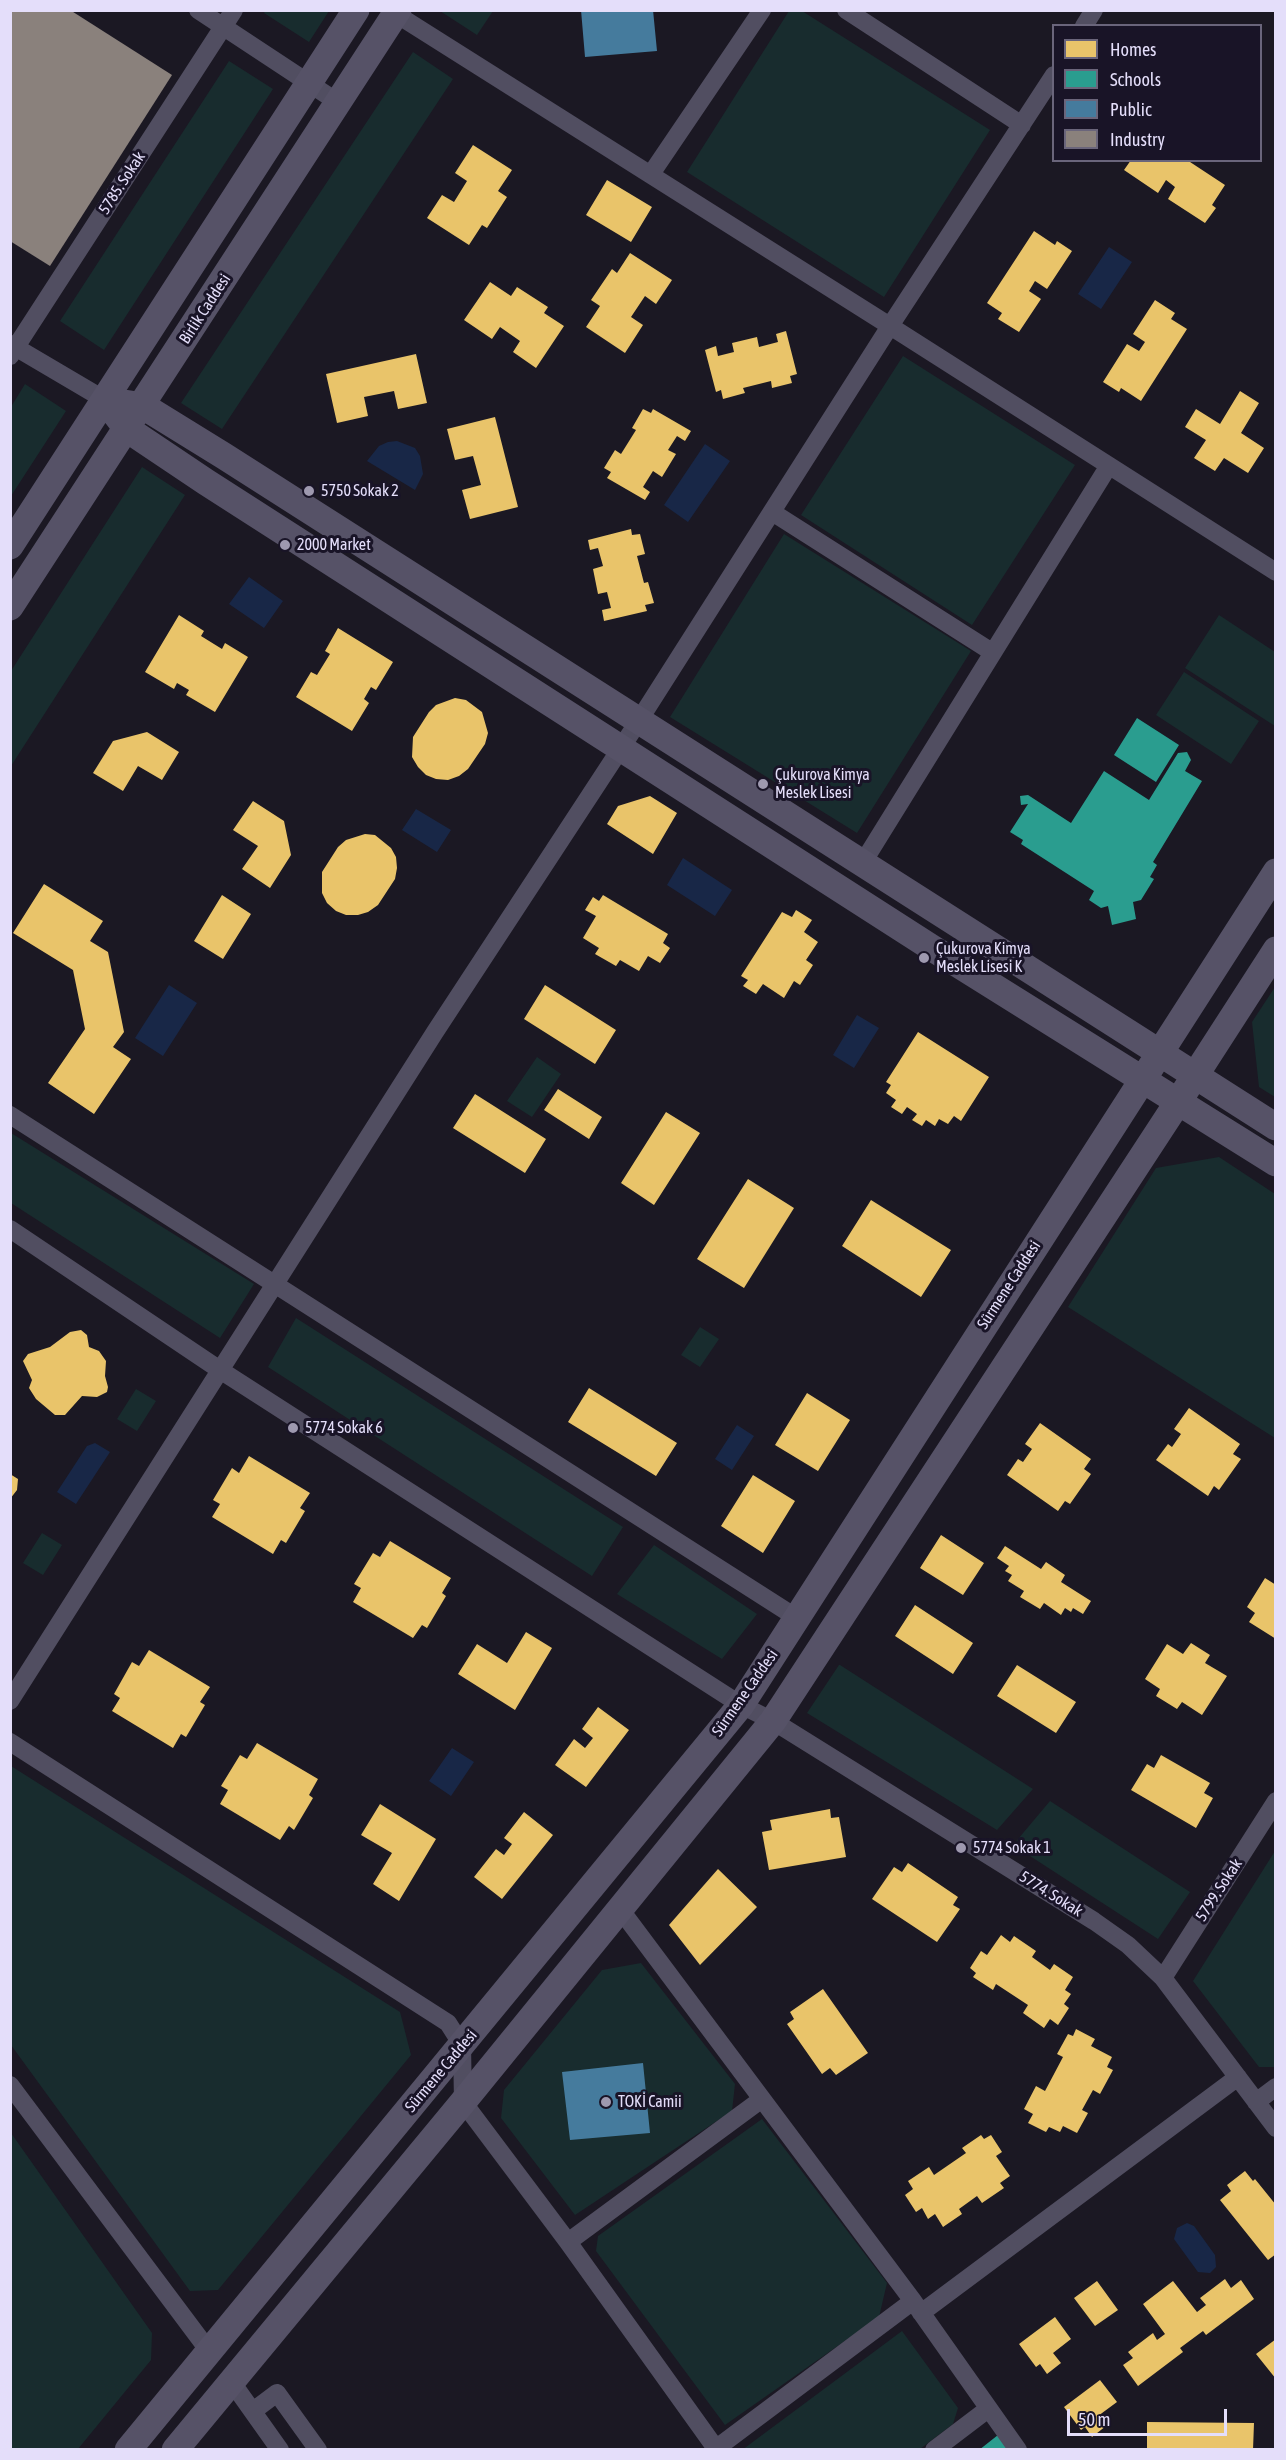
<!DOCTYPE html>
<html>
<head>
<meta charset="utf-8">
<style>
  body { margin:0 }
  #map { position:relative; width:1286px; height:2460px; overflow:hidden; background:#1b1823; font-family:"Asap Condensed",sans-serif }
  canvas { display:block }
  .frame { position:absolute; inset:0; border:12px solid #e4defa; pointer-events:none }
  .legend { position:absolute; left:1052px; top:24px; width:210px; height:138px; box-sizing:border-box; background:#191427; border:2px solid #6a657b; margin:0; padding:8px 10px; list-style:none; font-size:18px; color:#e4defa }
  .legend li { display:flex; align-items:center; gap:12px; height:30px }
  .legend b { width:30px; border:2px solid #6a657b }
  .scale { position:absolute; left:1067px; top:2409px; width:160px; height:27px; box-sizing:border-box; border:3px solid #e4defa; border-top:0; padding-left:8px; font-size:18px; line-height:21px; white-space:nowrap; color:#e4defa; -webkit-text-stroke:4px #191427; paint-order:stroke }
</style>
</head>
<body>
<div id="map">
<canvas width="1286" height="2460"></canvas>
<div class="frame"></div>
<ul class="legend">
<li><b style="height:16px;background:#e9c46a"></b>Homes</li>
<li><b style="height:16px;background:#2a9d8f"></b>Schools</li>
<li><b style="height:16px;background:#457b9d"></b>Public</li>
<li><b style="height:16px;background:#8a817c"></b>Industry</li>
</ul>
<div class="scale">50 m</div>
</div>
<script>
const context = document.querySelector('canvas').getContext('2d');
context.lineJoin = 'round';
function fill(path, color) {
  context.fillStyle = color;
  context.fill(path, 'evenodd');
}
function shape(rows) {
  const path = new Path2D();
  for (const r of rows) {
    path.moveTo(r[0], r[1]);
    for (let i = 2; i < r.length; i += 2) path.lineTo(r[i], r[i + 1]);
  }
  return path;
}
function stroke(path, color, width, dash) {
  context.strokeStyle = color;
  context.lineWidth = width;
  context.lineCap = dash ? 'butt' : 'round';
  context.setLineDash(dash || []);
  context.stroke(path);
}
function label(font, color, halo, rows, align = 'center') {
  context.font = font + ' "Asap Condensed",sans-serif';
  context.lineWidth = 6;
  context.setLineDash([]);
  context.textBaseline = 'middle';
  context.strokeStyle = halo;
  context.fillStyle = color;
  for (const [text, x, y, turn = 0] of rows) {
    context.save();
    context.translate(x, y);
    context.rotate((+turn || 0) * Math.PI / 180);
    context.textAlign = isNaN(turn) ? turn : align;
    if (halo) context.strokeText(text, 0, 0);
    context.fillText(text, 0, 0);
    context.restore();
  }
}
const green = shape([
  [266,10,329,10,329,11,309,42,264,13],
  [440,11,493,11,477,35],
  [789,11,802,11,990,130,884,297,687,172],
  [413,52,453,79,222,429,181,403],
  [229,61,273,89,104,350,60,321],
  [903,356,1075,465,972,625,801,515],
  [25,384,66,411,11,496,11,407],
  [142,467,185,495,11,766,11,671],
  [784,534,971,651,857,833,670,717],
  [1219,615,1275,652,1275,726,1185,668],
  [1184,672,1259,721,1231,764,1156,715],
  [1275,987,1275,1097,1259,1087,1252,1022],
  [537,1057,561,1074,532,1117,507,1101],
  [11,1133,254,1284,220,1338,11,1203],
  [1219,1157,1275,1194,1275,1438,1068,1307,1156,1168],
  [296,1318,623,1527,592,1576,268,1367],
  [700,1327,719,1339,700,1367,681,1355],
  [136,1389,156,1401,137,1431,117,1419],
  [42,1533,62,1545,43,1575,23,1563],
  [654,1545,757,1614,722,1659,617,1594],
  [839,1665,840,1665,1033,1789,997,1830,807,1713],
  [11,1766,400,2012,411,2055,218,2290,190,2291,11,2045],
  [1050,1801,1190,1892,1158,1939,1013,1845],
  [1275,1851,1276,2067,1259,2067,1193,1981],
  [641,1963,735,2084,732,2111,575,2215,501,2118,504,2090,602,1970],
  [762,2119,887,2283,879,2317,725,2425,596,2251,598,2236],
  [11,2133,152,2333,151,2360,78,2449,11,2449],
  [902,2331,958,2408,953,2424,920,2449,742,2450]
]);
const water = shape([
  [1109,247,1132,262,1101,309,1078,294],
  [397,441,415,448,420,456,423,474,415,490,367,461,379,446,388,442],
  [705,444,730,461,688,522,664,505],
  [249,577,283,601,264,628,229,604],
  [416,809,451,830,437,852,402,830],
  [683,858,732,890,715,916,667,885],
  [169,985,197,1003,163,1056,135,1038],
  [857,1015,879,1028,854,1068,833,1055],
  [737,1425,754,1436,732,1470,715,1459],
  [95,1443,110,1452,76,1504,57,1492,87,1446],
  [452,1748,474,1762,451,1796,429,1781],
  [1187,2223,1194,2226,1215,2255,1216,2267,1210,2273,1198,2272,1174,2239,1177,2228]
]);
const homes = shape([
  [473,145,512,170,498,191,507,197,487,228,482,225,469,245,427,218,442,195,454,202,467,181,455,173],
  [1131,160,1187,160,1225,185,1212,205,1216,208,1205,223,1168,199,1175,187,1166,180,1158,193,1124,170],
  [607,180,652,207,631,242,586,215],
  [1034,231,1055,245,1057,241,1072,251,1047,289,1035,281,1029,291,1041,299,1019,332,998,319,1002,313,987,303],
  [630,253,672,280,656,304,645,296,631,317,643,325,625,353,586,327,600,306,591,300,612,269,617,273],
  [490,282,511,296,517,287,548,307,544,313,564,326,536,368,513,352,520,341,500,327,492,339,464,320],
  [1155,300,1175,313,1171,319,1187,329,1141,401,1121,388,1119,392,1103,382,1127,344,1139,351,1145,342,1133,334],
  [786,331,797,374,790,376,792,383,772,388,771,381,743,388,745,393,723,399,721,390,716,392,705,350,716,346,718,356,734,352,732,343,757,337,759,347,778,342,776,334],
  [416,354,427,403,398,409,394,391,364,397,368,416,337,423,326,374],
  [1240,391,1259,403,1241,433,1264,448,1248,473,1224,458,1215,471,1194,458,1206,440,1185,427,1196,409,1220,424],
  [643,409,651,413,653,409,691,431,685,441,677,436,668,450,676,454,662,477,653,471,643,487,650,492,645,500,607,478,611,472,604,468,615,450,621,454,636,430,632,428],
  [495,417,518,507,470,519,462,490,481,485,473,456,455,460,447,429],
  [631,529,632,535,640,534,645,554,637,556,644,583,648,582,654,603,645,605,647,611,604,621,602,610,611,608,607,592,598,594,593,569,603,566,598,548,590,550,588,540],
  [179,615,204,631,201,636,222,649,225,643,248,657,215,712,186,695,189,690,177,683,174,689,145,672],
  [338,628,393,662,376,690,371,687,364,699,369,703,352,731,296,697,311,672,317,675,330,654,325,651],
  [455,698,466,700,482,712,488,733,485,744,468,769,459,776,448,780,436,779,426,775,418,767,412,757,413,737,429,712,436,705],
  [147,732,179,752,162,780,138,766,123,791,93,773,113,741],
  [650,796,677,813,653,854,607,824,618,806],
  [253,801,284,821,291,855,270,888,242,869,258,846,233,830],
  [365,834,375,835,391,848,396,857,397,868,395,879,378,905,368,912,358,915,346,915,336,911,327,903,322,893,322,872,338,847,346,840],
  [44,884,103,921,90,941,108,952,124,1032,113,1047,131,1059,94,1114,48,1083,85,1029,73,970,13,933],
  [222,895,251,914,223,959,194,941],
  [603,895,668,934,663,943,670,948,660,963,648,956,639,971,620,960,616,966,595,954,599,948,583,938,596,916,585,910,593,897,599,901],
  [796,910,812,920,804,932,818,942,806,960,813,965,800,985,794,981,784,998,763,984,756,994,743,986,748,980,741,976,782,912,792,917],
  [545,985,616,1030,595,1064,524,1019],
  [918,1032,989,1077,961,1121,954,1116,948,1124,939,1119,935,1126,926,1120,922,1126,912,1120,917,1114,907,1107,902,1114,891,1107,896,1100,886,1093,891,1085,886,1082],
  [558,1089,602,1117,589,1139,544,1110],
  [475,1094,546,1139,525,1173,453,1128],
  [666,1112,700,1133,654,1205,621,1183],
  [748,1179,794,1208,744,1288,697,1259],
  [871,1200,951,1250,921,1297,842,1246],
  [81,1330,87,1335,89,1347,99,1351,106,1361,105,1376,108,1387,107,1392,97,1397,82,1396,65,1415,55,1415,36,1399,29,1388,32,1380,23,1361,28,1354,50,1347,70,1332],
  [589,1388,677,1443,656,1476,568,1422],
  [807,1393,850,1420,818,1471,775,1445],
  [1189,1408,1240,1444,1233,1454,1241,1459,1219,1490,1214,1486,1208,1496,1156,1460,1168,1444,1172,1447,1181,1434,1174,1429],
  [1040,1423,1091,1459,1084,1469,1091,1474,1070,1504,1065,1501,1058,1511,1007,1475,1018,1459,1023,1462,1032,1449,1025,1444],
  [249,1456,310,1493,300,1508,305,1511,286,1543,281,1540,273,1554,212,1517,220,1504,213,1500,232,1468,239,1473],
  [10,1474,18,1479,17,1490,10,1499],
  [753,1475,795,1501,763,1553,721,1526],
  [941,1535,984,1563,963,1595,920,1568],
  [390,1541,451,1578,442,1593,446,1596,427,1628,422,1625,413,1638,353,1602,361,1588,354,1584,373,1553,380,1557],
  [1005,1546,1041,1569,1046,1562,1065,1575,1061,1582,1091,1601,1083,1614,1073,1608,1071,1612,1065,1608,1061,1615,1044,1603,1040,1609,1020,1597,1024,1591,1008,1581,1012,1575,1005,1571,1009,1566,997,1558],
  [1265,1578,1276,1585,1276,1639,1249,1622,1255,1613,1247,1607],
  [915,1605,973,1643,953,1674,895,1636],
  [526,1632,552,1648,515,1710,458,1674,477,1644,507,1663],
  [1191,1643,1210,1655,1205,1663,1227,1676,1202,1715,1182,1702,1177,1709,1156,1696,1160,1689,1145,1679,1167,1644,1183,1654],
  [149,1650,210,1687,200,1702,205,1705,186,1737,181,1734,173,1748,112,1711,120,1698,114,1694,132,1662,139,1666],
  [1017,1665,1076,1702,1056,1733,997,1696],
  [598,1707,629,1730,586,1787,555,1765,574,1739,585,1748,593,1738,582,1729],
  [257,1743,318,1779,309,1795,313,1798,294,1830,289,1826,280,1840,220,1804,228,1790,221,1786,240,1755,247,1759],
  [1161,1755,1210,1783,1204,1793,1213,1798,1196,1828,1131,1790,1147,1764,1154,1768],
  [380,1804,436,1839,399,1901,373,1884,392,1853,361,1835],
  [830,1809,831,1818,839,1817,846,1857,769,1870,762,1832,772,1830,770,1820],
  [524,1812,553,1835,502,1899,474,1877,496,1849,504,1855,512,1844,504,1838],
  [908,1863,958,1897,953,1905,960,1909,937,1942,872,1899,894,1867,902,1872],
  [718,1869,757,1907,700,1965,669,1925],
  [1001,1935,1010,1942,1014,1936,1036,1951,1032,1957,1050,1970,1054,1964,1073,1977,1065,1990,1071,1994,1064,2004,1069,2008,1058,2025,1050,2019,1044,2028,1023,2013,1028,2005,996,1984,993,1990,973,1977,976,1973,970,1968,981,1951,987,1955],
  [823,1989,868,2053,836,2075,830,2068,822,2074,787,2024,794,2019,790,2012],
  [1076,2029,1095,2039,1091,2046,1112,2057,1107,2067,1113,2070,1100,2094,1093,2090,1082,2110,1088,2113,1077,2133,1063,2126,1060,2132,1049,2127,1046,2132,1028,2123,1033,2114,1024,2109,1036,2086,1045,2091,1063,2057,1057,2054,1068,2034,1073,2036],
  [981,2135,984,2139,991,2135,1002,2152,996,2156,1010,2176,1000,2183,1004,2188,982,2203,977,2196,959,2209,962,2214,943,2227,935,2214,928,2219,922,2208,916,2212,905,2195,913,2189,908,2181,929,2167,934,2175,966,2153,962,2148],
  [1245,2171,1253,2181,1255,2179,1276,2205,1276,2254,1268,2260,1220,2200,1231,2191,1227,2185],
  [1225,2279,1231,2288,1241,2280,1254,2299,1206,2335,1203,2331,1180,2348,1183,2352,1138,2386,1123,2365,1133,2358,1128,2352,1153,2333,1157,2340,1165,2334,1143,2304,1173,2281,1197,2312,1206,2305,1200,2298],
  [1097,2281,1118,2310,1095,2326,1074,2298],
  [1055,2317,1071,2339,1053,2353,1061,2363,1047,2374,1040,2364,1036,2367,1019,2344],
  [1276,2339,1276,2379,1256,2354],
  [1100,2380,1117,2402,1098,2416,1106,2426,1092,2437,1085,2427,1081,2430,1064,2407],
  [1147,2422,1254,2423,1253,2450,1147,2450]
]);
const schools = shape([
  [1137,718,1179,745,1156,782,1114,755],
  [1187,752,1191,760,1185,771,1202,781,1153,862,1157,865,1150,877,1154,879,1141,900,1133,902,1136,919,1112,925,1108,906,1101,908,1089,900,1094,891,1021,844,1023,840,1010,832,1028,804,1021,805,1020,796,1028,795,1071,823,1104,771,1149,800,1178,753],
  [998,2435,1009,2450,979,2450]
]);
const public = shape([
  [581,10,653,10,657,51,585,57],
  [643,2063,650,2133,570,2140,562,2072]
]);
const industry = shape([
  [10,10,70,10,172,75,50,266,10,241]
]);
const street = shape([
  [198,10,339,103],
  [846,10,1022,125],
  [396,14,890,326,1276,572],
  [1084,26,1094,10],
  [651,174,762,10],
  [10,344,105,400],
  [10,356,234,10],
  [772,512,992,652],
  [862,864,1108,467],
  [10,1115,797,1618],
  [10,1229,220,1370,741,1705,773,1721,1094,1921,1128,1945,1163,1978,1276,2128],
  [10,1701,435,1032,638,722,890,326,1054,75],
  [10,1742,448,2023,462,2045,463,2102,568,2242,717,2450],
  [620,1909,913,2301,1018,2450],
  [1163,1978,1276,1801],
  [10,2085,209,2351],
  [1256,2102,1276,2087],
  [568,2242,762,2099],
  [921,2313,1238,2077],
  [231,2381,280,2450],
  [253,2411,277,2393,318,2450],
  [714,2450,913,2301],
  [934,2450,988,2409]
]);
const secondary = shape([
  [105,400,127,429,206,482,932,948,1276,1163],
  [105,400,143,406,224,456,1276,1127],
  [10,546,356,10],
  [10,607,398,10],
  [128,2450,741,1705,1276,872],
  [175,2450,463,2102,773,1721,1178,1102,1276,950]
]);
const markers = [
  [309,491,6,"#9e99af"],
  [285,545,6,"#9e99af"],
  [763,784,6,"#9e99af"],
  [924,958,6,"#9e99af"],
  [293,1428,6,"#9e99af"],
  [961,1848,6,"#9e99af"],
  [606,2102,6,"#9e99af"]
];
const streetNames = [
  ["5785. Sokak",122,183,-57],
  ["Birlik Caddesi",205,309,-57],
  ["Sürmene Caddesi",1009,1285,-57],
  ["Sürmene Caddesi",745,1693,-55],
  ["5799. Sokak",1219,1890,-57],
  ["5774. Sokak",1051,1894,32],
  ["Sürmene Caddesi",441,2071,-50]
];
const poiNames = [
  ["5750 Sokak 2",321,491],
  ["2000 Market",297,545],
  ["Çukurova Kimya",775,775],
  ["Meslek Lisesi",775,793],
  ["Çukurova Kimya",936,949],
  ["Meslek Lisesi K",936,967],
  ["5774 Sokak 6",305,1428],
  ["5774 Sokak 1",973,1848],
  ["TOKİ Camii",618,2102]
];
fill(green, '#182c2e');
fill(water, '#182747');
fill(homes, '#e9c46a');
fill(schools, '#2a9d8f');
fill(public, '#457b9d');
fill(industry, '#8a817c');
stroke(street, '#514e61', 18);
stroke(secondary, '#565267', 27);
for (const [x, y, r, color] of markers) {
  const dot = new Path2D();
  dot.arc(x, y, r, 0, 2 * Math.PI);
  context.fillStyle = color;
  context.fill(dot);
  stroke(dot, '#191427', 2);
}
label('16px', '#e4defa', '#191427', streetNames);
label('16px', '#e4defa', '#191427', poiNames, 'left');
</script>
</body>
</html>
